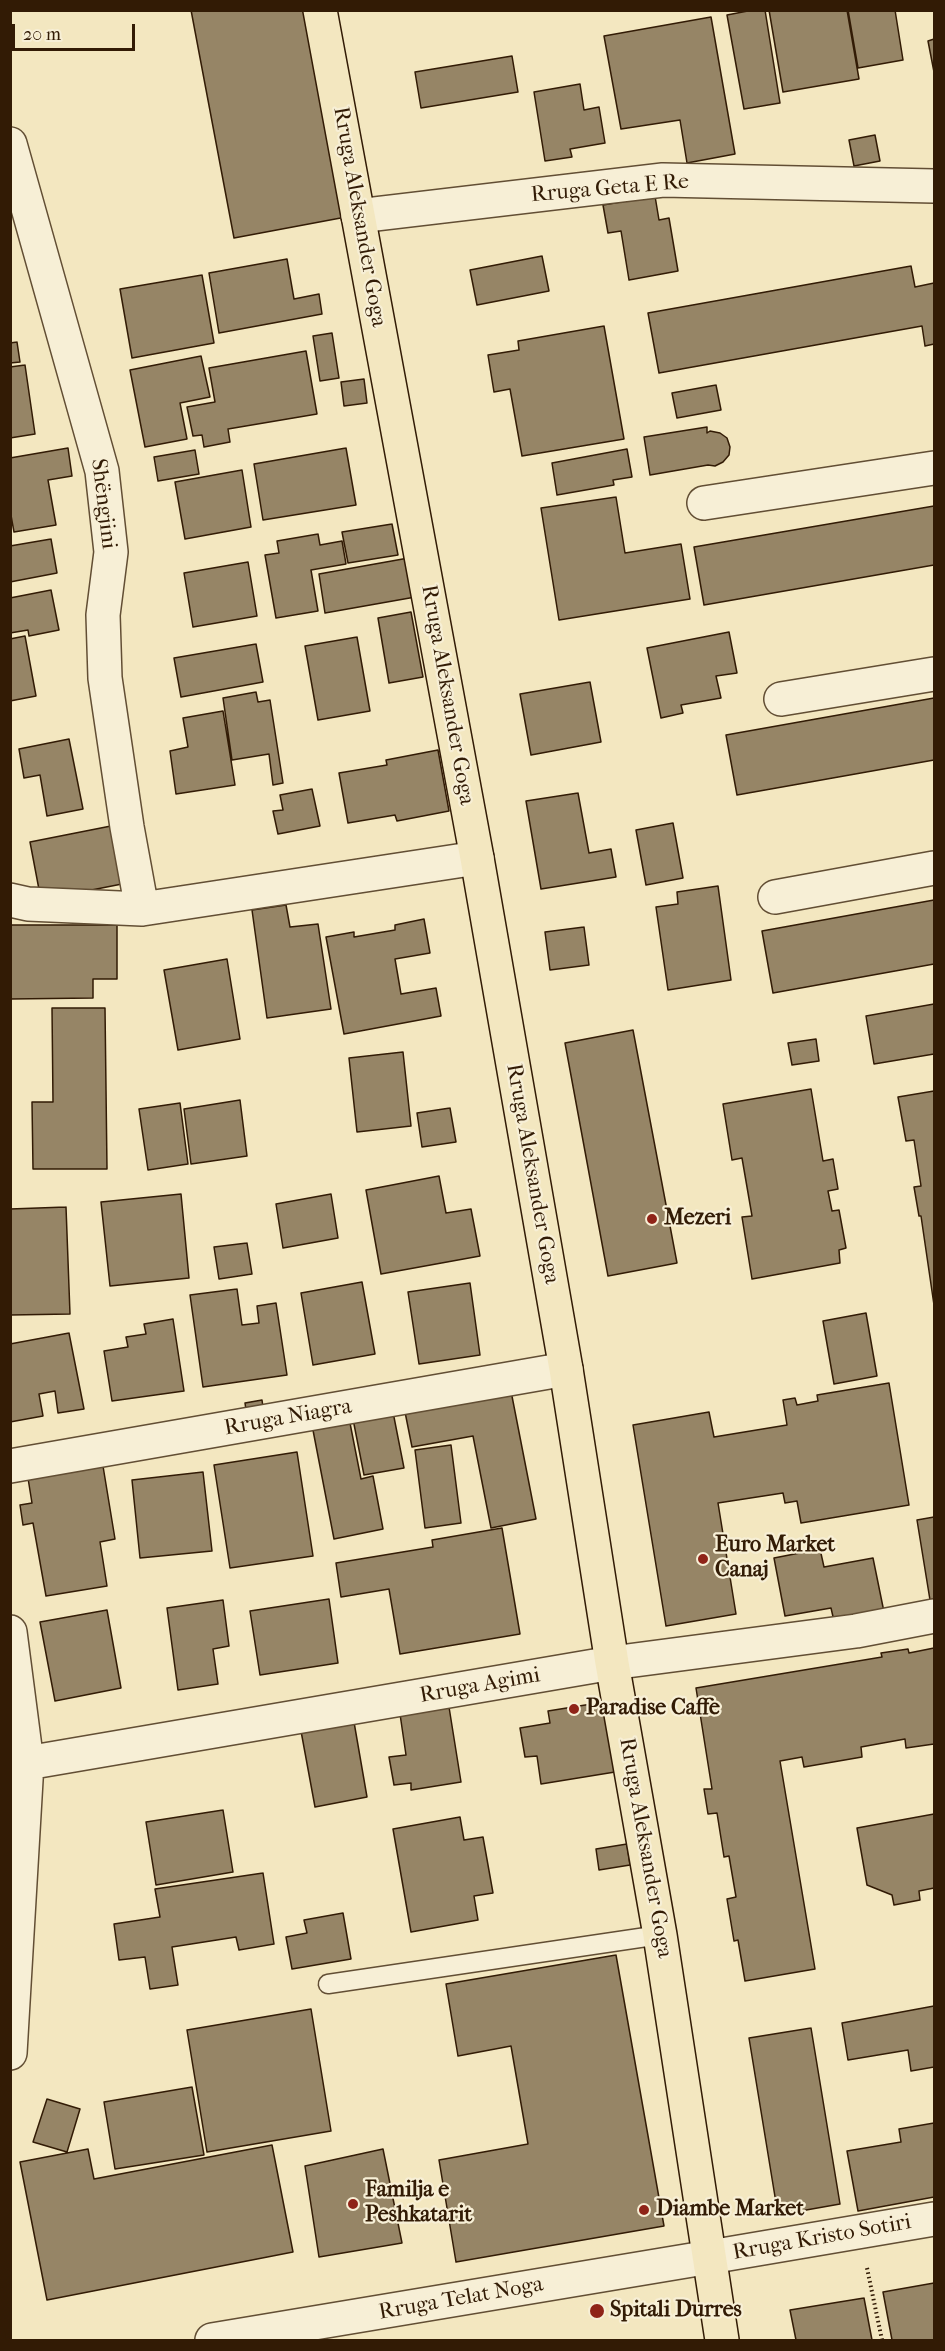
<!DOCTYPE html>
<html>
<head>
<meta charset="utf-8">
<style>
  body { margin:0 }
  #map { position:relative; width:945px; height:2351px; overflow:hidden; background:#f3e7c0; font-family:"IM FELL French Canon",serif }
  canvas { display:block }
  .frame { position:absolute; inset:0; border:12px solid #321b05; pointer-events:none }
  .scale { position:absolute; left:12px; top:24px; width:123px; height:27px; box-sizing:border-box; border:3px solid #321b05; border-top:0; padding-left:8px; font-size:18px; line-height:21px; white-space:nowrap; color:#321b05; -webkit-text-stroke:4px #f7efd6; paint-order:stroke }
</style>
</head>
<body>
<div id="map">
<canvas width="945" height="2351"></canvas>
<div class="frame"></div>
<div class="scale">20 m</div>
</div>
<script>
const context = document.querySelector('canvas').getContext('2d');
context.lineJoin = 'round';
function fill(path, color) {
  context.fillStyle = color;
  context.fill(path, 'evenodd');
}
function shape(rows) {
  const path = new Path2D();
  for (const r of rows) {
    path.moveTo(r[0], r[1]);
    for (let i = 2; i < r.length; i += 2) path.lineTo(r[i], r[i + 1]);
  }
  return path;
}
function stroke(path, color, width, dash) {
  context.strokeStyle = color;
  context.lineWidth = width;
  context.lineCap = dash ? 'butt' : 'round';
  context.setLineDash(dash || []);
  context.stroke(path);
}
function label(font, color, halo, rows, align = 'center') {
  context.font = font + ' "IM FELL French Canon",serif';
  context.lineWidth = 4.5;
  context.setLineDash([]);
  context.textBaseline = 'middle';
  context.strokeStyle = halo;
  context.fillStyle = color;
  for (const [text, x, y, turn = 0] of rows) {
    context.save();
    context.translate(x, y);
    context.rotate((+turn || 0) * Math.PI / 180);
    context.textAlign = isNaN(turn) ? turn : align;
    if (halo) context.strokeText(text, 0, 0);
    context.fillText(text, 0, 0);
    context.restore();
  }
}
const building = shape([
  [191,10,307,10,346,217,234,238,191,10],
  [753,10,765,10,780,103,744,109,727,15,753,10],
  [769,10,847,10,859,79,783,92,769,10],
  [848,10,895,10,903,60,858,68,848,10],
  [711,17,735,154,687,163,680,120,621,129,604,36,711,17],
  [934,39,934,72,928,41,934,39],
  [512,56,518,92,421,108,415,72,512,56],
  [580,84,584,110,599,107,605,143,570,149,572,157,545,161,534,92,580,84],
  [875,135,880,161,854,166,849,140,875,135],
  [655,196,659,220,669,218,678,271,629,280,621,231,608,233,603,205,655,196],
  [542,256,549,291,477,305,470,270,542,256],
  [287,259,294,299,319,294,322,314,219,333,209,273,287,259],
  [911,266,915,287,934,283,934,344,925,346,922,326,659,373,648,313,911,266],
  [202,275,214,343,132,358,120,289,202,275],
  [604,326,624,439,522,456,510,389,494,392,488,355,519,350,518,341,604,326],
  [332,333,339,378,320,381,313,336,332,333],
  [17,342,20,362,10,363,10,343,17,342],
  [306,351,317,414,228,429,230,442,204,447,202,435,193,436,187,407,215,402,209,368,306,351],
  [201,356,210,397,180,403,187,439,145,447,130,370,201,356],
  [25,365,35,434,10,438,10,367,25,365],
  [364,379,367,403,344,406,341,382,364,379],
  [716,385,721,410,677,418,672,393,716,385],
  [707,427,707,433,710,431,720,433,727,438,730,447,729,455,723,462,715,466,708,465,650,475,644,437,707,427],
  [68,448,72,476,48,480,56,525,14,532,10,510,10,458,68,448],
  [346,448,356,505,263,520,254,464,346,448],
  [627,449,632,477,613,480,614,485,557,495,552,463,627,449],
  [195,450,199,474,158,481,154,457,195,450],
  [242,470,251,527,185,539,175,482,242,470],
  [616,497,625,553,681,544,690,599,559,620,541,508,616,497],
  [934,506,934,565,704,605,694,547,934,506],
  [392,524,398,555,348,563,342,532,392,524],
  [318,534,320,545,342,541,346,564,311,570,318,611,276,618,265,555,279,553,277,541,318,534],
  [51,539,57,573,10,582,10,546,51,539],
  [414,557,421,596,325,613,319,574,414,557],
  [248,562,257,616,193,627,184,573,248,562],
  [51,590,59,630,29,636,28,630,10,633,10,598,51,590],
  [411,612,423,677,389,683,378,618,411,612],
  [729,632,737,673,716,676,721,698,681,705,683,713,661,718,647,648,729,632],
  [25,636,36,696,10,701,10,639,25,636],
  [357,637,370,711,318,720,305,646,357,637],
  [256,644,263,682,181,697,174,658,256,644],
  [590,682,601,742,531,755,520,694,590,682],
  [256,692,258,702,270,700,283,783,273,785,269,754,232,760,223,698,256,692],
  [934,698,934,760,737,795,726,735,934,698],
  [223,711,235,785,176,794,170,751,188,747,183,718,223,711],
  [69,739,83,809,47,816,40,775,24,778,19,749,69,739],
  [438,750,449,811,397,821,395,815,348,823,339,773,387,765,386,760,438,750],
  [312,789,320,826,278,834,273,811,283,810,280,795,312,789],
  [578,793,589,853,611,849,616,877,541,889,526,801,578,793],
  [673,823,683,878,646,885,636,830,673,823],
  [116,825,127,883,41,900,30,842,116,825],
  [718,886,731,980,668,990,656,907,678,904,677,892,718,886],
  [934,900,934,964,773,993,762,931,934,900],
  [286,905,290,927,318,924,331,1009,267,1018,252,910,286,905],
  [424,919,430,953,395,959,401,994,436,988,441,1016,344,1034,326,937,354,932,354,937,395,930,395,925,424,919],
  [10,925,117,925,117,979,93,979,93,998,10,999,10,925],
  [584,927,589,965,550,970,545,932,584,927],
  [227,959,240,1039,178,1050,164,970,227,959],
  [934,1004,934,1054,874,1064,866,1016,934,1004],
  [52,1008,105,1008,107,1169,33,1169,32,1102,53,1102,52,1008],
  [633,1030,677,1263,608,1276,565,1043,633,1030],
  [816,1039,819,1061,792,1065,788,1043,816,1039],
  [403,1052,411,1126,357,1132,349,1058,403,1052],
  [811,1089,823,1161,833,1159,838,1189,828,1191,832,1211,839,1210,846,1248,839,1250,840,1263,752,1279,742,1217,752,1216,742,1158,732,1160,723,1104,811,1089],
  [934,1091,934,1305,921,1216,919,1216,914,1187,921,1186,914,1140,906,1141,898,1097,934,1091],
  [240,1100,247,1156,191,1164,184,1109,240,1100],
  [180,1103,188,1164,148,1170,139,1109,180,1103],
  [450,1108,456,1142,422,1147,417,1113,450,1108],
  [439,1176,446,1213,471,1209,480,1256,381,1274,366,1190,439,1176],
  [181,1194,189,1278,110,1286,101,1202,181,1194],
  [331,1194,338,1238,283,1248,276,1204,331,1194],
  [66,1207,70,1314,10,1315,10,1209,66,1207],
  [247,1243,252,1274,219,1279,214,1247,247,1243],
  [362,1282,375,1354,313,1365,301,1293,362,1282],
  [470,1283,480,1355,419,1364,408,1292,470,1283],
  [237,1289,242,1325,259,1323,257,1306,276,1303,287,1375,203,1387,190,1295,237,1289],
  [866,1313,877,1376,834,1384,823,1321,866,1313],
  [173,1319,184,1391,112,1401,104,1351,128,1347,126,1337,146,1334,144,1324,173,1319],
  [69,1333,84,1409,58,1413,55,1391,39,1394,43,1416,10,1422,10,1344,69,1333],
  [889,1383,909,1505,801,1523,797,1501,785,1503,783,1493,718,1503,736,1614,666,1626,633,1425,709,1412,714,1437,787,1425,783,1400,795,1398,797,1405,818,1401,817,1395,889,1383],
  [510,1386,536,1519,491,1528,473,1436,412,1447,404,1407,510,1386],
  [262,1400,264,1415,247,1417,245,1403,262,1400],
  [392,1407,404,1468,364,1475,352,1414,392,1407],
  [349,1418,361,1479,373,1476,383,1529,334,1539,312,1425,349,1418],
  [451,1445,461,1523,425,1528,415,1450,451,1445],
  [297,1452,313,1556,230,1568,214,1465,297,1452],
  [102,1460,115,1539,100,1542,107,1586,46,1596,33,1523,23,1525,20,1505,32,1503,27,1472,102,1460],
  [203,1472,212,1551,140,1558,132,1480,203,1472],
  [934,1517,934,1600,930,1600,917,1520,934,1517],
  [502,1528,520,1634,400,1654,389,1589,341,1597,336,1563,433,1547,432,1540,502,1528],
  [820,1549,824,1567,873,1558,884,1612,834,1621,831,1608,785,1616,774,1558,820,1549],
  [329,1599,338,1663,260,1675,250,1611,329,1599],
  [223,1600,229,1646,213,1649,218,1684,178,1690,167,1608,223,1600],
  [107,1610,121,1688,55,1701,40,1622,107,1610],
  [934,1648,934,1744,906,1748,905,1739,861,1747,862,1757,804,1767,802,1757,780,1761,815,1969,745,1981,738,1940,734,1941,727,1899,736,1897,729,1856,724,1857,717,1813,708,1814,704,1789,712,1789,696,1688,882,1657,881,1653,908,1649,909,1653,934,1648],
  [604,1702,615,1772,541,1784,537,1756,525,1757,520,1728,550,1723,548,1711,604,1702],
  [449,1707,461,1782,411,1790,411,1783,394,1785,389,1757,406,1755,400,1714,449,1707],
  [354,1722,367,1797,315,1807,301,1731,354,1722],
  [223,1810,233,1872,156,1885,146,1822,223,1810],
  [934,1814,934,1888,919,1891,920,1900,894,1905,892,1895,867,1885,857,1828,934,1814],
  [460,1817,464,1840,483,1837,493,1893,474,1896,478,1920,411,1932,393,1829,460,1817],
  [627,1844,630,1865,599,1870,596,1849,627,1844],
  [263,1873,274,1944,239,1950,236,1937,172,1947,178,1985,150,1989,145,1957,119,1960,114,1924,160,1917,155,1889,263,1873],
  [343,1913,351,1959,292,1969,286,1937,307,1933,304,1920,343,1913],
  [616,1955,664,2226,456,2262,439,2160,528,2144,511,2046,458,2056,446,1984,616,1955],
  [934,2006,934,2067,911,2071,908,2050,848,2060,842,2023,934,2006],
  [311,2009,331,2131,207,2152,187,2030,311,2009],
  [811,2028,840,2204,778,2215,749,2038,811,2028],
  [192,2087,204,2155,115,2169,104,2102,192,2087],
  [47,2099,80,2109,67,2152,33,2142,47,2099],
  [934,2123,934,2197,858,2211,847,2151,901,2142,899,2129,934,2123],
  [272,2145,293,2252,47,2300,20,2162,88,2149,94,2179,272,2145],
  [383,2149,402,2243,319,2257,305,2166,383,2149],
  [934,2283,934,2340,892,2340,883,2292,934,2283],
  [864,2298,872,2340,796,2340,790,2310,864,2298]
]);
const path = shape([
  [867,2268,882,2340]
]);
const service = shape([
  [328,1984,660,1935]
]);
const minor = shape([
  [10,144,102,471,111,552,103,615,105,678,127,827,142,909],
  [358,216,663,180,934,186],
  [704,503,934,468],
  [781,699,934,674],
  [775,897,934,868],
  [10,900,28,904,142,909,477,858],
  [10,1466,566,1369],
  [10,1632,27,1763,10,2053],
  [27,1763,612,1663,856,1631,934,1616],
  [212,2340,710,2257]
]);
const tertiary = shape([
  [710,2257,934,2219]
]);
const primary = shape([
  [320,10,477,858,566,1369,612,1663,660,1935,722,2340]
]);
const markers = [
  [652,1219,6,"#8f2418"],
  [703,1559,6,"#8f2418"],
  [574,1709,6,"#8f2418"],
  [353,2204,6,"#8f2418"],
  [644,2210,6,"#8f2418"],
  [597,2311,8,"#8f2418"]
];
const streetNames = [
  ["Rruga Geta E Re",610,189,-5],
  ["Rruga Aleksander Goga",359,217,80],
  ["Shëngjini",103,504,83],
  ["Rruga Aleksander Goga",447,695,80],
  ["Rruga Aleksander Goga",532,1174,80],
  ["Rruga Niagra",288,1418,-10],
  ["Rruga Agimi",480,1686,-10],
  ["Rruga Aleksander Goga",645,1848,80],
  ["Rruga Kristo Sotiri",822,2238,-10],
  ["Rruga Telat Noga",461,2299,-10]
];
const poiNames = [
  ["Mezeri",664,1219],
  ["Euro Market",715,1546],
  ["Canaj",715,1571],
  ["Paradise Caffe",586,1709],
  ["Familja e",365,2191],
  ["Peshkatarit",365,2216],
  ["Diambe Market",656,2210],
  ["Spitali Durres",610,2311]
];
fill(building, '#968566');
stroke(building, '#321b05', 1.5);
stroke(service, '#624e34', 21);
stroke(minor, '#624e34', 36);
stroke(tertiary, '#624e34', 36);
stroke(primary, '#321b05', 36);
stroke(path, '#321b05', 4, [1.5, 3]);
stroke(service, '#f7efd6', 18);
stroke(minor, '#f7efd6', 33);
stroke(tertiary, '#f7efd6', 33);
stroke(primary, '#f3e7c0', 33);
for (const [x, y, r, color] of markers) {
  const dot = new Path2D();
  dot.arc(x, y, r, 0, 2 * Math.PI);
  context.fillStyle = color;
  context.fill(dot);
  stroke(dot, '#f7efd6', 2);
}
label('22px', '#321b05', '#f7efd6', streetNames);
label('bold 22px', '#321b05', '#f7efd6', poiNames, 'left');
</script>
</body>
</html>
